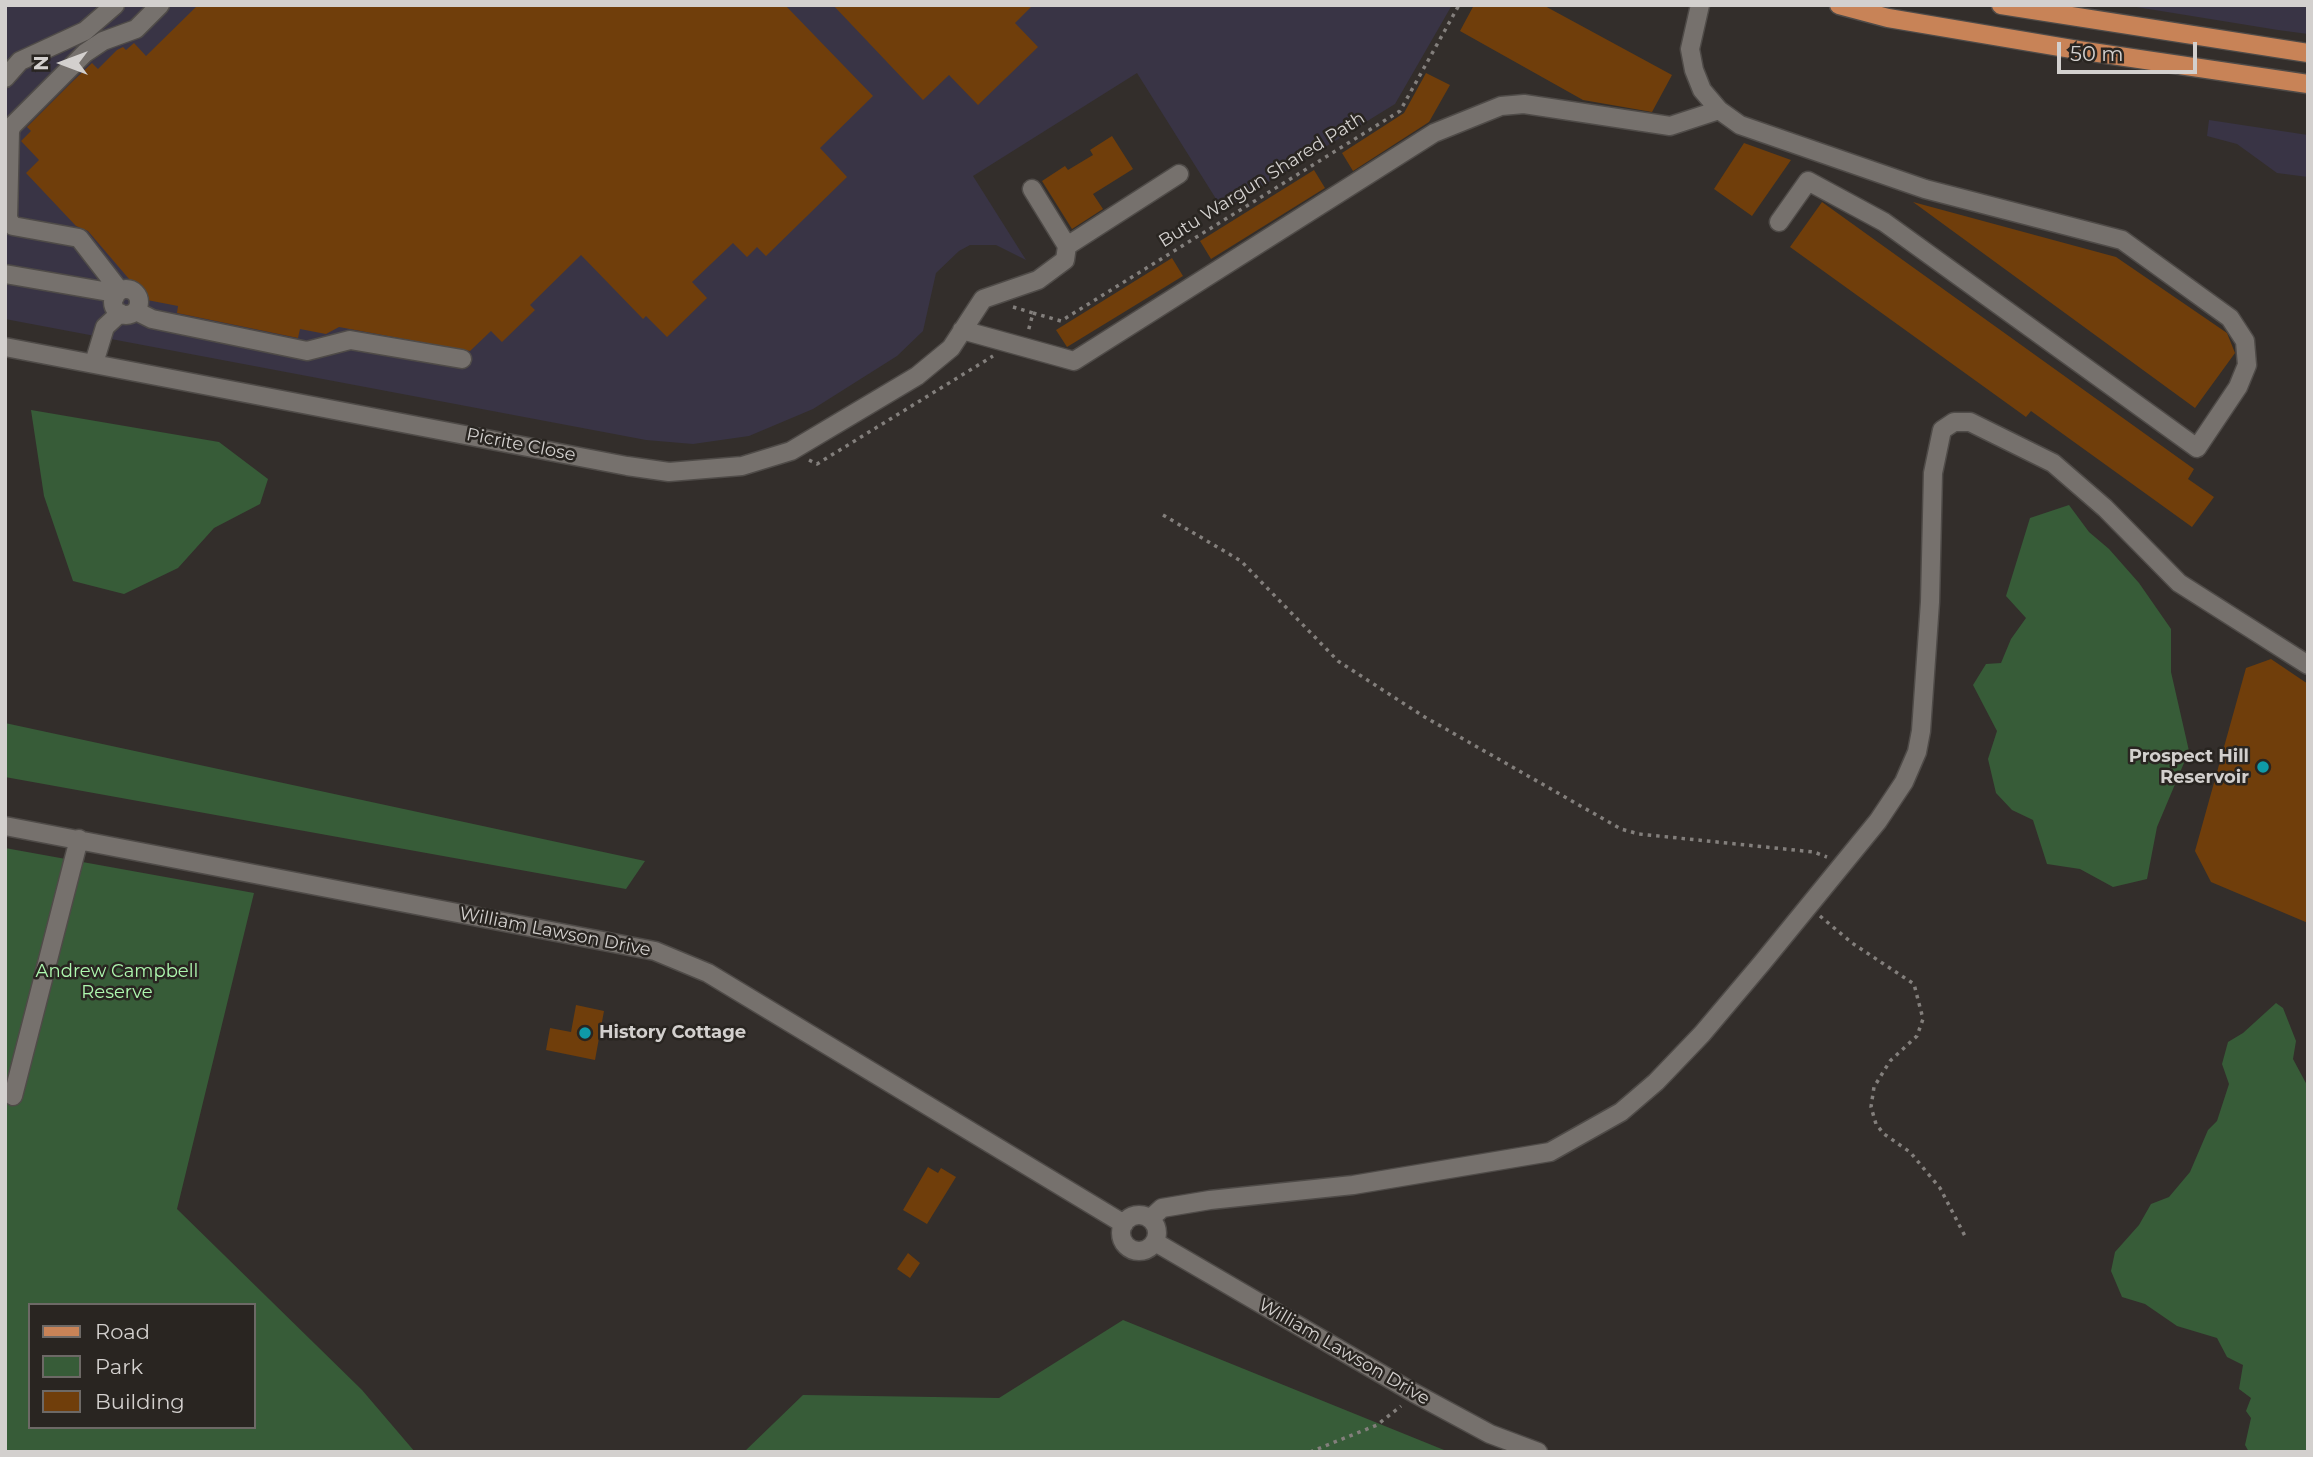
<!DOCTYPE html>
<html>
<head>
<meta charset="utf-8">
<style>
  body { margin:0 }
  #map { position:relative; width:2313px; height:1457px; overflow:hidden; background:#332e2b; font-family:Montserrat,sans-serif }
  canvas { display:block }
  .frame { position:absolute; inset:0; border:7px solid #d3d0ce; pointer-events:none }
  .legend { position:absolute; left:28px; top:1303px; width:228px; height:126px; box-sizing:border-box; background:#292521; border:2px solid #6d6966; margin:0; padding:9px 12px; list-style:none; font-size:21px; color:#d3d0ce }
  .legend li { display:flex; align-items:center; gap:14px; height:35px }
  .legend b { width:35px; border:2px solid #6d6966 }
  .north { position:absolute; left:28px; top:28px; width:70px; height:70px; -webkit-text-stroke:5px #292521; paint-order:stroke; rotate:270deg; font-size:19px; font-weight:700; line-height:28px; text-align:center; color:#d3d0ce }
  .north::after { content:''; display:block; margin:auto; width:24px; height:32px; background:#d3d0ce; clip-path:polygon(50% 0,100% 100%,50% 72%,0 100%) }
  .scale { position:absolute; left:2057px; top:42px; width:140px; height:32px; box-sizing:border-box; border:4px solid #d3d0ce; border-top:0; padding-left:9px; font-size:21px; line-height:24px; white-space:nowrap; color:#d3d0ce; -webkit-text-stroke:5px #292521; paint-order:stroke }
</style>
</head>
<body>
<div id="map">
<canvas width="2313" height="1457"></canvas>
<div class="frame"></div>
<ul class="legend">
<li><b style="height:9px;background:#c88357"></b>Road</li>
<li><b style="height:19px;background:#375c38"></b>Park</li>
<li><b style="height:19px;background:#703e0b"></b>Building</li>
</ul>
<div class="north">N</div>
<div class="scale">50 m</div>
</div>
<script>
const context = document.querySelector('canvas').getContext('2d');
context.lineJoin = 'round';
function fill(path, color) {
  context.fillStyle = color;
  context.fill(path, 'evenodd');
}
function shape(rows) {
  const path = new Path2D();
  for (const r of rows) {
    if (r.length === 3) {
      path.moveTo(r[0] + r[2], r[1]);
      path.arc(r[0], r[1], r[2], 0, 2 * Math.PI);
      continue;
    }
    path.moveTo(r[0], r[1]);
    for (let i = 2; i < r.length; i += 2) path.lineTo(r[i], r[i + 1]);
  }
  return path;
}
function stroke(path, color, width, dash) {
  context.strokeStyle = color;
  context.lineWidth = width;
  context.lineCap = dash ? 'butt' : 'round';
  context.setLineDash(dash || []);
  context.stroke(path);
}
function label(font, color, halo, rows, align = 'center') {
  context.font = font + ' Montserrat,sans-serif';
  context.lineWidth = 5;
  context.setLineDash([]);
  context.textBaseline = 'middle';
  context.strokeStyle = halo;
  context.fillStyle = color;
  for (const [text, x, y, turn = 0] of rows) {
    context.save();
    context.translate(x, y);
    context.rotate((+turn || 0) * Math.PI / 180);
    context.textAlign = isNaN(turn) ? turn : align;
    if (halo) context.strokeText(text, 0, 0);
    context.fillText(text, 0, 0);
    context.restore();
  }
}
const industrial = shape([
  [5,5,1452,5,1395,104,1223,210,1137,73,973,176,1026,260,996,245,970,245,959,251,936,273,923,331,897,356,813,409,749,436,693,444,646,440,5,319],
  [2124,5,2308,5,2308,34,2278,30],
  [2209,120,2308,135,2308,177,2277,173,2237,144,2207,136]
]);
const green = shape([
  [31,410,219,442,268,479,260,504,214,528,178,568,124,594,73,581,44,496],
  [2069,505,2089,532,2109,549,2139,583,2171,629,2171,672,2189,751,2157,827,2147,879,2113,887,2080,869,2047,864,2033,820,2012,810,1996,793,1988,759,1997,731,1973,685,1986,664,2001,663,2011,639,2026,618,2006,596,2030,518],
  [5,723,645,861,626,889,5,777],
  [5,848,254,893,177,1209,362,1390,415,1452,5,1452],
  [30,1305,254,1305,254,1427,30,1427],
  [2276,1003,2283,1008,2296,1041,2293,1059,2308,1087,2308,1452,2249,1452,2245,1445,2251,1418,2246,1411,2251,1398,2239,1389,2243,1365,2227,1357,2217,1338,2177,1326,2145,1304,2122,1297,2111,1271,2115,1252,2139,1225,2151,1204,2169,1197,2190,1172,2208,1130,2217,1121,2229,1084,2222,1064,2228,1042,2243,1033],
  [1123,1320,1449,1452,744,1452,803,1395,999,1398]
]);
const building = shape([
  [198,5,785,5,873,96,820,148,847,177,766,256,757,247,747,257,733,243,692,282,707,298,667,337,646,316,643,319,581,255,530,305,535,310,502,342,491,331,470,351,339,327,326,334,300,329,298,338,177,313,178,306,147,300,88,231,76,226,26,173,39,160,21,141,31,131,27,127,73,81,92,63,98,69,117,50,123,47,126,50,134,43,146,56],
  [833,5,1033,5,1015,23,1038,47,978,105,949,75,923,100],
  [1474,5,1543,5,1672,75,1652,112,1583,100,1460,31],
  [1426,73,1450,85,1429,122,1353,171,1342,153,1404,113],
  [1112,136,1133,169,1093,194,1103,209,1072,229,1042,181,1065,166,1068,170,1093,155,1090,150],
  [1744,143,1791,160,1752,216,1714,189],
  [1314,170,1325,188,1211,259,1200,241],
  [1822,202,2194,469,2188,479,2214,497,2192,527,2031,411,2026,417,1790,247],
  [1913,202,2116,257,2227,333,2235,353,2195,408],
  [1172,258,1183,276,1067,347,1056,330],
  [2271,659,2308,684,2308,923,2211,882,2195,851,2246,668],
  [576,1005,604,1011,595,1060,546,1050,550,1028,571,1032],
  [928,1167,938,1173,941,1168,956,1177,927,1224,903,1210],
  [908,1253,920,1263,910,1278,897,1269]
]);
const path = shape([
  [1013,307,1033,313,1028,332],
  [1033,313,1061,321,1400,111,1459,5],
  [809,460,817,464,993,356],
  [1163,515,1241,561,1338,661,1423,716,1621,829,1639,834,1814,852,1827,857],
  [1820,916,1852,943,1914,984,1923,1019,1917,1036,1890,1061,1874,1087,1871,1107,1876,1124,1884,1134,1910,1152,1940,1188,1966,1238],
  [1310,1452,1377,1425,1401,1406]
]);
const minor = shape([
  [1700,5,1690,49,1694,70,1702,90,1719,110,1740,125,1925,189,2122,240,2230,318,2245,341,2247,365,2238,387,2197,448,1884,222,1808,181,1779,222],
  [5,78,20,61,85,31,115,5],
  [1032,189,1067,246],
  [5,274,109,292,115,297],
  [126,302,13],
  [120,291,79,238,13,226,8,219,10,131,12,126,85,53,103,41,136,29,160,5],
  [136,311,152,319,307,351,350,340,462,359],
  [962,330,1074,361,1434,133,1501,106,1524,104,1670,126,1719,110],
  [5,347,627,466,669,472,742,466,791,451,917,376,951,348,983,299,1038,280,1065,260,1067,246,1179,174],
  [94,363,105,327,120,313],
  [5,826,655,951,708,973,1124,1224],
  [13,1096,79,839],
  [1139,1233,18],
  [1150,1219,1162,1208,1210,1200,1353,1185,1550,1152,1621,1112,1656,1082,1702,1034,1762,963,1878,821,1904,782,1917,752,1921,731,1930,602,1933,473,1942,430,1954,422,1970,422,2053,463,2105,508,2179,583,2308,665],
  [1155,1242,1414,1393,1490,1434,1538,1452]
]);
const major = shape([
  [1839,5,1888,18,2078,50,2308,84],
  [2001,5,2308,53]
]);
const markers = [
  [2263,767,7,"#0f9aa8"],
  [585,1033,7,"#0f9aa8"]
];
const streetNames = [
  ["Butu Wargun Shared Path",1262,180,-32],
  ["Picrite Close",521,445,11],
  ["William Lawson Drive",555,932,11],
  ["William Lawson Drive",1344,1352,30]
];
const poiNames = [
  ["Prospect Hill",2249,757],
  ["Reservoir",2249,778],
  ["History Cottage",599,1033,"left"]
];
const parkNames = [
  ["Andrew Campbell",117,972],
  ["Reserve",117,993]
];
fill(industrial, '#393445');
fill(green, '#375c38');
fill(building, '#703e0b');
stroke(minor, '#4f4b48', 21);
stroke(major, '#4f4b48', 21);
stroke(path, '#837f7c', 3.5, [3.5, 5]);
stroke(minor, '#76716d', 18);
stroke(major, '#c88357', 18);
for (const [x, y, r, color] of markers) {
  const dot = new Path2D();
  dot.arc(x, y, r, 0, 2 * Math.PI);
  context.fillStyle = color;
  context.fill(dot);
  stroke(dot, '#292521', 2.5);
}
label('18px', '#d3d0ce', '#292521', streetNames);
label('bold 18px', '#d3d0ce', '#292521', poiNames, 'right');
label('18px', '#aef8af', '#292521', parkNames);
</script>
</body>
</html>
